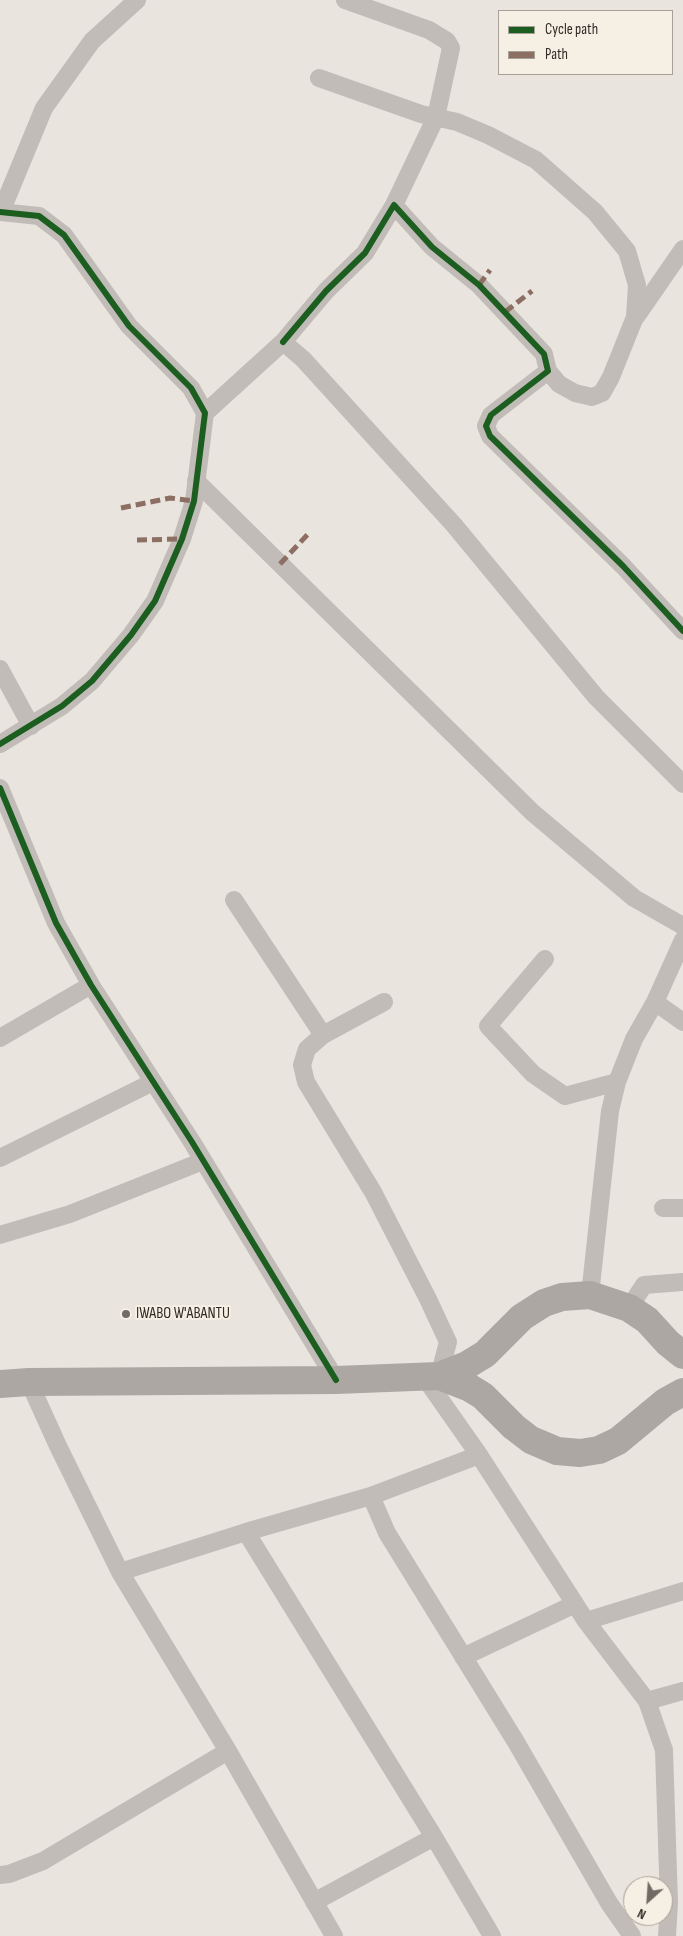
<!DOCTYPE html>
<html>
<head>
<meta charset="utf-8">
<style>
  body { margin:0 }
  #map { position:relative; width:683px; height:1936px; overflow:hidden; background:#e9e4de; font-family:"Sofia Sans Condensed",sans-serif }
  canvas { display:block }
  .legend { position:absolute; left:498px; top:10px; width:175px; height:65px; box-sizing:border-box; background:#f6efe4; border:1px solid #a7a098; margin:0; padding:6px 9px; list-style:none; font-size:15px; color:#312a26 }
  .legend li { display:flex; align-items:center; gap:10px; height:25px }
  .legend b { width:25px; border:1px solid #a7a098 }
  .north { position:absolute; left:623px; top:1876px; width:50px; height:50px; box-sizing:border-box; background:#f6efe4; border:1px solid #a7a098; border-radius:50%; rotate:206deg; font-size:14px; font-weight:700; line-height:20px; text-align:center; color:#312a26 }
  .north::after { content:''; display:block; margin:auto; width:18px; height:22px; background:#716b66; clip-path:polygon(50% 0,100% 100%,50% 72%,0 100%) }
</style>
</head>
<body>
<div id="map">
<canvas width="683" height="1936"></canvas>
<ul class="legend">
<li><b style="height:6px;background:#1b5e20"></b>Cycle path</li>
<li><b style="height:6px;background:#8d6e63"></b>Path</li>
</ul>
<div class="north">N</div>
</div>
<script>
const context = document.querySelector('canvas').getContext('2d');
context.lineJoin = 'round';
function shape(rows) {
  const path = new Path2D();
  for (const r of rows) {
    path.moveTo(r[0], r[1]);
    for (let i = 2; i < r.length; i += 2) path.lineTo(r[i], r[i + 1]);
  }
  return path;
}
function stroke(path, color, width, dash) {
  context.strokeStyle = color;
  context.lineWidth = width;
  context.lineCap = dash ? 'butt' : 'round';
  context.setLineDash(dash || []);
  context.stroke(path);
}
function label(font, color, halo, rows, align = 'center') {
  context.font = font + ' "Sofia Sans Condensed",sans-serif';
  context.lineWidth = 4;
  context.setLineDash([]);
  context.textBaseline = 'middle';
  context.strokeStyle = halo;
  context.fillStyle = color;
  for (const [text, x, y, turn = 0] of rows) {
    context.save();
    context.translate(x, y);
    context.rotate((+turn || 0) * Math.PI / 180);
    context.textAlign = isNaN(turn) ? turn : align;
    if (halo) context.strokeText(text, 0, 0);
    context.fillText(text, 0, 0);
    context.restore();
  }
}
const minor = shape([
  [345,0,429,30,447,41,451,48,436,117,394,205],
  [319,78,421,114,457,122,488,135,536,160,595,212,627,251,637,285,635,317,611,377,602,393,592,397,575,393,559,384,548,371],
  [0,212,39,216,64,235,129,326,191,388,205,413,194,501,182,539,155,601,131,635,92,681,62,706,0,744],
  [1,212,44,108,92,41,137,0],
  [636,317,683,249],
  [283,342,326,291,365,253,394,205,432,247,479,285,544,354,548,371,491,415,486,426,490,436,623,566,683,631],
  [205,413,283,342,303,359,454,525,596,697,683,784],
  [196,481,532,812,634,898,683,926],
  [0,669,31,726],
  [0,788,56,923,91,985,192,1142,336,1380],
  [234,900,323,1035],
  [545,959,488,1026,533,1074,565,1096,617,1082],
  [384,1002,323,1035,307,1049,302,1065,306,1082,373,1192,428,1299,448,1342,439,1376],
  [655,1002,683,1022],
  [0,1038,91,985],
  [0,1158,153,1082],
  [663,1208,683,1208],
  [0,1235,70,1214,203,1161],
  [590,1295,610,1111,617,1082,634,1039,655,1002,683,940],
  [629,1308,644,1285,683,1282],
  [425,1378,479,1455,586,1621,647,1701,664,1750,669,1903,667,1936],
  [29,1382,58,1446,120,1572,228,1751,334,1936],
  [371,1496,387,1533,516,1742,609,1903,632,1936],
  [246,1532,434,1837,492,1936],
  [120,1572,246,1532,371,1496,479,1455],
  [586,1621,683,1591],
  [463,1657,575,1604],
  [647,1701,683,1691],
  [0,1875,9,1874,43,1861,228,1751],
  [314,1902,434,1837]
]);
const trunk = shape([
  [439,1376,470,1388,483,1396,514,1427,531,1440,557,1451,580,1453,599,1450,618,1441,665,1402,683,1392],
  [0,1384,29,1382,336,1380,439,1376,467,1365,485,1354,522,1317,544,1303,562,1297,590,1295,629,1308,647,1320,668,1343,683,1355]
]);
const quiet = shape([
  [479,285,490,270],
  [505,312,532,291],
  [121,508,170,498,194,501],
  [137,540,182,539],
  [280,564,309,533]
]);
const cycleway = shape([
  [0,212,39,216,64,235,129,326,191,388,205,413,194,501,182,539,155,601,131,635,92,681,62,706,0,744],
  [283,342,326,291,365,253,394,205,432,247,479,285,544,354,548,371,491,415,486,426,490,436,623,566,683,631],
  [0,788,56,923,91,985,192,1142,336,1380]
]);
const markers = [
  [126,1314,5,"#716b66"]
];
const poiNames = [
  ["IWABO W'ABANTU",136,1314]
];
stroke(minor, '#c1bcb7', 18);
stroke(trunk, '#aca7a2', 28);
stroke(quiet, '#8d6e63', 5, [10, 5]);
stroke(cycleway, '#1b5e20', 6);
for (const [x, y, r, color] of markers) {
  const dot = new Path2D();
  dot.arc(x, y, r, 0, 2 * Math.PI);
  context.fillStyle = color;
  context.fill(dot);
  stroke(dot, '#f6efe4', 2);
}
label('16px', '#312a26', '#f6efe4', poiNames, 'left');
</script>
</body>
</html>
